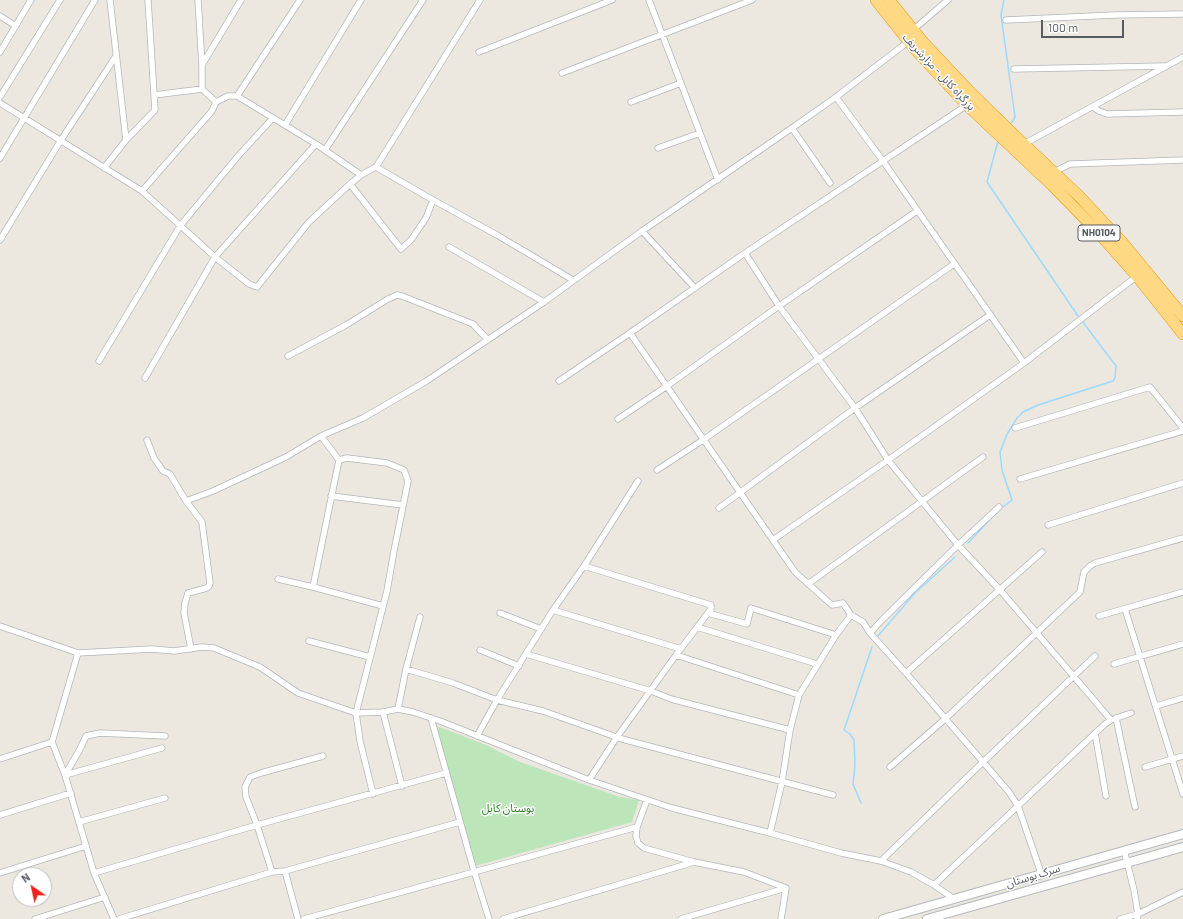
<!DOCTYPE html>
<html>
<head>
<meta charset="utf-8">
<style>
  body { margin:0 }
  #map { position:relative; width:1183px; height:919px; overflow:hidden; background:#ece8df; font-family:Barlow,sans-serif }
  canvas { display:block }
  .north { position:absolute; left:12px; top:867px; width:40px; height:40px; box-sizing:border-box; background:#fff; border:1px solid #bcbec0; border-radius:50%; rotate:326deg; font-size:11px; font-weight:700; line-height:16px; text-align:center; color:#585c61 }
  .north::after { content:''; display:block; margin:auto; width:14px; height:18px; background:#f2221f; clip-path:polygon(50% 0,100% 100%,50% 72%,0 100%) }
  .scale { position:absolute; left:1041px; top:20px; width:83px; height:18px; box-sizing:border-box; border:2px solid #585c61; border-top:0; padding-left:5px; font-size:12px; line-height:14px; white-space:nowrap; color:#585c61; -webkit-text-stroke:3px #fff; paint-order:stroke }
</style>
</head>
<body>
<div id="map">
<canvas width="1183" height="919"></canvas>
<div class="north">N</div>
<div class="scale">100 m</div>
</div>
<script>
const context = document.querySelector('canvas').getContext('2d');
context.lineJoin = 'round';
function fill(path, color) {
  context.fillStyle = color;
  context.fill(path, 'evenodd');
}
function shape(rows) {
  const path = new Path2D();
  for (const r of rows) {
    path.moveTo(r[0], r[1]);
    for (let i = 2; i < r.length; i += 2) path.lineTo(r[i], r[i + 1]);
  }
  return path;
}
function stroke(path, color, width, dash) {
  context.strokeStyle = color;
  context.lineWidth = width;
  context.lineCap = dash ? 'butt' : 'round';
  context.setLineDash(dash || []);
  context.stroke(path);
}
function label(font, color, halo, rows, align = 'center') {
  context.font = font + ' Barlow,"Noto Sans Arabic",sans-serif';
  context.lineWidth = 3;
  context.setLineDash([]);
  context.textBaseline = 'middle';
  context.strokeStyle = halo;
  context.fillStyle = color;
  for (const [text, x, y, turn = 0] of rows) {
    context.save();
    context.translate(x, y);
    context.rotate((+turn || 0) * Math.PI / 180);
    context.textAlign = isNaN(turn) ? turn : align;
    if (halo) context.strokeText(text, 0, 0);
    context.fillText(text, 0, 0);
    context.restore();
  }
}
const green = shape([
  [434,725,486,745,520,762,620,797,639,800,632,822,475,866]
]);
const stream = shape([
  [1004,0,1001,15,1015,117,1010,125],
  [998,141,987,182,1078,316],
  [999,510,1012,500,1002,470,1000,452,1007,434,1017,418,1023,412,1038,405,1113,381,1115,378,1116,366,1082,321],
  [968,543,995,514],
  [878,636,915,593,955,557],
  [861,803,853,784,855,766,854,740,850,734,844,730,872,647]
]);
const street = shape([
  [110,0,126,140],
  [198,0,202,65,202,89],
  [649,0,718,180],
  [0,16,16,26],
  [1006,20,1115,15,1183,14],
  [913,30,948,0],
  [0,52,31,0],
  [479,52,612,0],
  [202,65,241,0],
  [1014,69,1165,66],
  [562,73,752,0],
  [154,95,202,89,216,102],
  [237,96,300,0],
  [0,97,60,0],
  [836,97,883,161,1024,363],
  [631,102,681,83],
  [0,103,142,191,215,257,249,284,257,287,309,222,350,184,361,175,376,167,480,0],
  [1093,107,1099,111,1107,114,1183,112],
  [285,125,361,0],
  [792,128,830,183],
  [1024,144,1183,57],
  [658,148,700,133],
  [325,150,423,0],
  [0,158,95,0],
  [376,167,433,200,497,235,573,280],
  [104,168,126,140,155,110,148,0],
  [1054,172,1070,164,1183,160],
  [350,184,401,249,411,240,426,218,433,200],
  [142,191,212,111,216,102,228,96,237,96,316,144,361,175],
  [642,231,695,288],
  [0,240,61,140,116,56],
  [449,247,544,302],
  [745,253,779,306,855,408,888,460,958,545,1000,590,1111,720],
  [630,333,795,572,832,605,843,603,851,615,863,622,870,633,906,673,1009,792,1018,806,1041,873],
  [288,356,346,325,388,299,397,295,402,296,473,324,488,340],
  [99,361,180,226,239,155,273,118],
  [145,378,215,257,316,144],
  [559,381,630,333,745,253,967,105],
  [618,419,667,386,779,306,917,211],
  [1015,428,1150,387,1183,428],
  [321,436,339,460,347,458,387,463,404,470,408,481,394,551,387,591,356,713,360,741,373,794],
  [147,440,154,458,163,471,170,474,186,501,202,522,210,583,209,586,207,588,188,593,185,603,184,613,191,649],
  [657,470,703,440,954,264],
  [1020,479,1183,431],
  [331,496,403,505],
  [186,501,213,491,286,457,321,436,363,418,425,382,544,302,642,231,792,128,836,97,909,41],
  [719,508,855,408,990,315],
  [1048,525,1183,483],
  [773,540,888,460,1024,363,1137,276],
  [584,566,711,605,711,609,676,655,617,737,589,780],
  [278,579,313,587,383,606],
  [808,584,983,457],
  [313,587,339,460],
  [1125,609,1183,794],
  [553,610,681,649],
  [500,613,541,629],
  [708,613,747,624,751,608,836,635],
  [1099,616,1183,592],
  [0,626,78,653,152,649,174,651,202,647,214,648,260,667,298,693,356,713,383,712,398,709,413,712,440,721,589,780,672,808,770,833,841,853,881,861,911,872,934,885,954,899],
  [697,627,817,664],
  [870,633,881,621,958,545,999,507],
  [309,641,370,657],
  [480,650,519,666],
  [78,653,52,742,65,775,94,873,114,919],
  [526,654,651,691,671,699,790,730],
  [676,655,799,695],
  [1114,664,1183,644],
  [406,669,453,683,497,700,543,711,622,739,833,795],
  [906,673,1042,552],
  [1156,706,1183,698],
  [398,709,406,669,420,617],
  [383,712,402,786],
  [431,718,474,871,489,919],
  [1116,718,1135,807],
  [1095,733,1106,796],
  [477,736,497,700,553,610,584,566,638,481],
  [0,759,52,742],
  [890,767,945,719,1080,592,1084,572,1090,566,1095,563,1183,538],
  [1145,767,1183,756],
  [65,775,79,751,86,736,100,733,165,736],
  [65,775,162,748],
  [647,800,637,827,636,836,638,843,644,848,694,862,744,872,786,888],
  [0,815,71,793],
  [79,822,165,798],
  [770,833,782,782,790,730,799,695,836,635,851,615],
  [1124,850,1134,890,1138,914,1137,919],
  [881,861,983,762,1095,656],
  [285,871,298,919],
  [272,872,257,825,246,797,245,787,250,777,261,773,323,756],
  [0,873,86,846],
  [94,873,257,825,446,773],
  [934,885,1105,724,1111,720,1131,713],
  [35,919,105,897],
  [119,919,272,872,285,871,460,822],
  [304,919,637,827],
  [503,919,694,862],
  [681,919,786,888],
  [781,919,786,888],
  [1120,919,1138,914,1183,892]
]);
const secondary = shape([
  [883,919,1183,834],
  [927,919,1183,847]
]);
const highway = shape([
  [876,0,914,48,967,105,1053,186,1097,231,1137,276,1183,334],
  [889,0,922,41,970,92,1013,134,1079,196,1121,241,1183,316]
]);
const shields = [
  [1099,233,42]
];
const shieldNames = [
  ["NH0104",1099,233]
];
const streetNames = [
  ["بزرگراه کابل - مزارشریف",939,72,47],
  ["سرک بوستان",1033,876,-17]
];
const parkNames = [
  ["بوستان کابل",508,808]
];
fill(green, '#bce6b9');
stroke(stream, '#9cdaff', 1.5);
stroke(street, '#b2b6bb', 7);
stroke(secondary, '#b3b7bd', 10);
stroke(highway, '#eb9200', 12);
stroke(street, '#fff', 5.5);
stroke(secondary, '#fff', 8);
stroke(highway, '#ffd883', 11);
for (const [x, y, w] of shields) {
  const box = new Path2D();
  box.roundRect(x - w / 2, y - 8, w, 16, 3);
  context.fillStyle = '#fff';
  context.fill(box);
  stroke(box, '#585c61', 1);
}
label('bold 10px', '#585c61', null, shieldNames);
label('11px', '#585c61', '#fff', streetNames);
label('11px', '#30822e', '#fff', parkNames);
</script>
</body>
</html>
